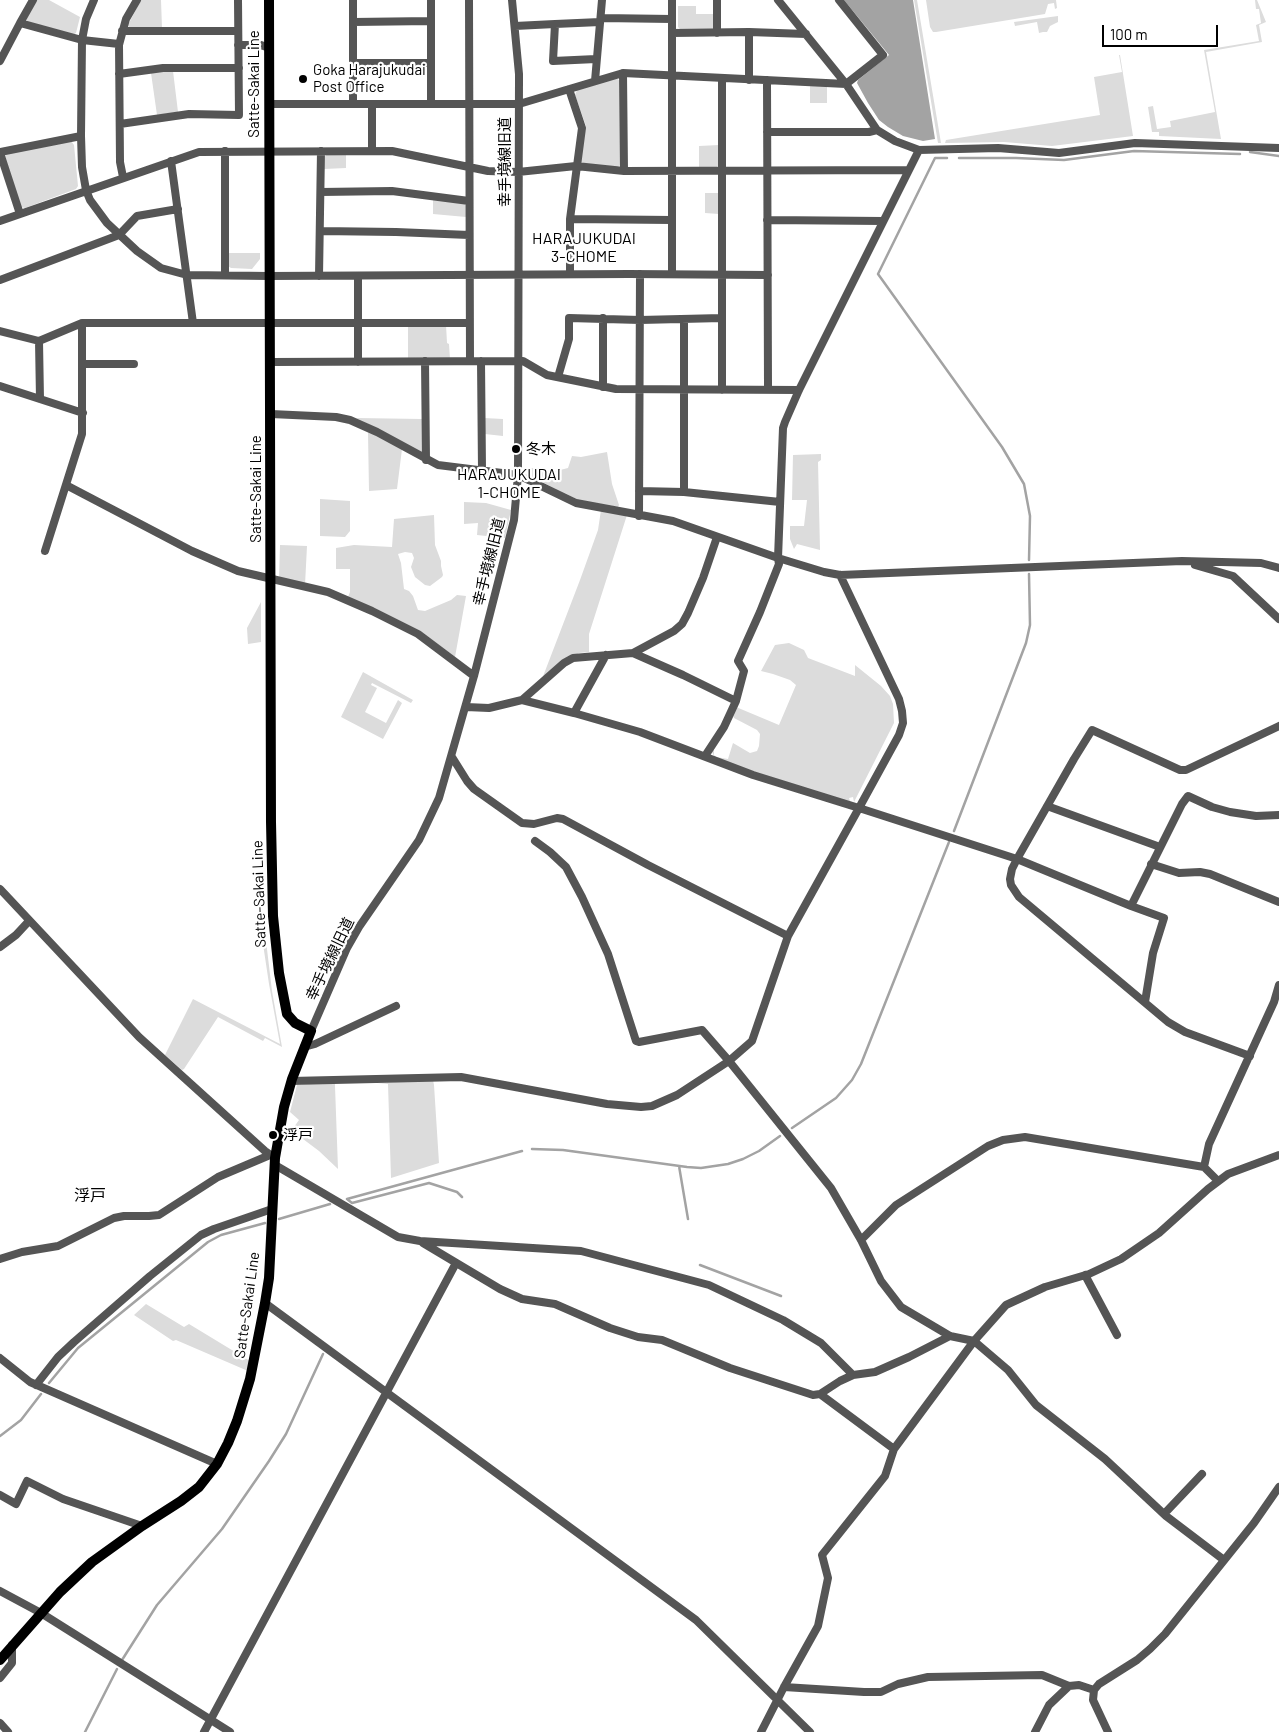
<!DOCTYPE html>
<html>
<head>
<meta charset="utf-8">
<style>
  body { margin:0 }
  #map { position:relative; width:1279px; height:1732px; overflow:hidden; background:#fff; font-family:Barlow,sans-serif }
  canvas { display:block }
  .scale { position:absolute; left:1102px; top:25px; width:116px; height:22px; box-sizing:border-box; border:2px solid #000; border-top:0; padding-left:6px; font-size:15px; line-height:18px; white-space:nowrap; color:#000; -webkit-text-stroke:4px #fff; paint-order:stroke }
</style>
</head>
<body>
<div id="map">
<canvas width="1279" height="1732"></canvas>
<div class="scale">100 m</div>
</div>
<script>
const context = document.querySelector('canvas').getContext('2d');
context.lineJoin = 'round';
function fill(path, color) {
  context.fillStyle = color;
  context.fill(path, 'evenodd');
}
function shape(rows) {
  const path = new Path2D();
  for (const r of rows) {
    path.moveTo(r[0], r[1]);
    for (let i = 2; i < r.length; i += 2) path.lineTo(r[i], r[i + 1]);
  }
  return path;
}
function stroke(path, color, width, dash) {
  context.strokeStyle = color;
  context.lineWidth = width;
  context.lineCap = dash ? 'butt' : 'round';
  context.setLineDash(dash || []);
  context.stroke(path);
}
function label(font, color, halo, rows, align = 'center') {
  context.font = font + ' Barlow,"Noto Sans JP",sans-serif';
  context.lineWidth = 4.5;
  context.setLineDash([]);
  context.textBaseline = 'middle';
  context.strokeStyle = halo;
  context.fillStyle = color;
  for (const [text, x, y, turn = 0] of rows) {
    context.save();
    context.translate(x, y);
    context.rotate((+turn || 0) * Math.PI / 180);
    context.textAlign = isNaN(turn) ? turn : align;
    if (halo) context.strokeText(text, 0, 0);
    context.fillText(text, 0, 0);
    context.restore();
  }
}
const green = shape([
  [36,0,49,0,80,17,76,33,73,35,28,23,26,19],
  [141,0,161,0,162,28,129,27,128,25],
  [914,0,917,0,941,143,938,143],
  [926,0,1056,0,1057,8,1055,9,1054,3,1048,4,1045,14,936,32,933,32,930,27],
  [1255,0,1257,0,1266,22,1259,25,1262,42,1206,52,1221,139,1159,136,1159,132,1152,132,1148,107,1153,106,1157,129,1171,127,1170,121,1215,112,1204,50,1259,41,1256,25,1261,23,1259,9,1256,9],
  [678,6,696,6,696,14,714,14,714,28,713,30,681,30,678,27],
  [1058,16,1058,22,1050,26,1047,32,1043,32,1039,33,1037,22,1015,26,1014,22],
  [1119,55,1120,55,1133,136,1052,146,1004,142,945,143,946,140,1100,115,1094,77,1122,72],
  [162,71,173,71,178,112,157,115,151,73],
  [617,78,622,84,622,164,616,168,584,166,580,161,586,126,575,95,577,90],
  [810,85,827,86,827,103,810,103],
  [71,141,74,145,78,186,76,189,25,208,21,207,4,158,6,154],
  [719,145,719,164,717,167,699,167,699,146],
  [327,154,346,155,346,168,324,169,324,158],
  [705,193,719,193,719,214,705,213],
  [433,199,464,202,466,205,466,217,433,214],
  [227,253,260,253,260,259,252,269,231,268,228,266],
  [408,325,446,325,447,343,449,344,450,359,408,359],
  [356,418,422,419,422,452,420,454,380,430],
  [484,418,503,419,503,436,485,434],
  [370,431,402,449,397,489,369,491,368,433],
  [607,452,612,484,619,505,618,507,578,500,528,475,531,468,556,471,568,468,572,456,581,457],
  [821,454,821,460,818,462,820,550,797,544,794,549,790,539,790,526,804,526,807,500,792,500,793,455],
  [320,499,350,501,350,531,345,537,320,536],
  [464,502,486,503,511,510,505,538,477,535,478,523,464,524],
  [601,510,627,515,589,634,589,652,579,653,561,663,542,679,580,580,598,530],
  [434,515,435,545,441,561,441,566,443,575,442,577,430,586,425,585,415,577,411,567,414,558,412,553,405,552,398,554,401,563,404,589,409,591,413,596,418,610,425,611,451,600,457,595,466,596,455,657,423,633,348,597,350,592,350,569,336,569,336,548,354,545,392,547,394,519],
  [280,545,307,546,305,585,279,579],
  [261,602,261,642,248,644,247,628],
  [789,643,804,650,808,658,855,676,855,665,881,686,890,696,893,704,894,723,854,802,853,797,849,798,851,804,808,791,715,758,712,752,714,748,714,755,716,757,728,759,733,743,750,753,757,751,759,746,760,734,757,730,734,718,733,715,736,707,779,725,796,685,790,680,773,674,761,671,775,645],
  [363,672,413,700,411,703,372,683,371,685,377,688,365,712,386,723,398,700,402,703,383,739,341,717],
  [264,924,272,991,282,1047,265,1038,263,1041,218,1017,184,1069,182,1070,165,1055,193,999,280,1044,269,984,263,944,262,925],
  [433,1080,434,1085,439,1163,391,1178,388,1084,377,1083],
  [335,1082,335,1086,338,1169,319,1151,295,1133,294,1127,299,1120,290,1112,297,1085],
  [146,1304,184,1327,189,1324,250,1361,248,1371,176,1340,173,1341,134,1315]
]);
const water = shape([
  [844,0,913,0,935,139,923,141,903,136,888,127,879,120,868,103,857,83,858,80,889,55]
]);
const stream = shape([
  [1250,152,1279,156],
  [947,158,935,158,878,274,1002,447,1024,484,1030,516,1029,560],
  [959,158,1016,158,1064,160,1134,151,1240,154],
  [954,831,1026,643,1030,625,1029,574],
  [792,1128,836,1098,852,1080,861,1064,949,842],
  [532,1149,563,1150,687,1167,701,1168,728,1164,743,1159,759,1151,780,1136],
  [679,1166,688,1219],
  [347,1199,522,1151],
  [347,1199,352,1203,429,1183,457,1192,462,1197],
  [279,1219,330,1204],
  [700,1265,781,1296],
  [49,1383,78,1348,208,1242,221,1235,265,1223],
  [0,1436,21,1420,41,1394],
  [122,1660,157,1605,222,1529,269,1461,286,1434,323,1354],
  [85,1732,117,1669]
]);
const minor = shape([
  [33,0,20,23,82,40,119,44],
  [94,0,86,19,82,40,81,136,82,167,86,190,90,200,107,223,137,251,161,268,187,275,269,276,629,274,768,275],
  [353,0,353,104],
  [431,0,431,104],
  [469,0,470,361],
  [672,0,672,274],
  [778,0,846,84,877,130,895,141,919,150,998,148,1059,153,1135,143,1279,148],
  [601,18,672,19],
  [353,22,431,21],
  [555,24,600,22],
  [515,26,555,24,553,61,596,59],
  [122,31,238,31],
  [672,33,749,32,806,34],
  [717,33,717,0],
  [238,45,261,45,269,48],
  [0,61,20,23],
  [353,63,431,63],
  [623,73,624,171],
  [119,74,163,68,239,68],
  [749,80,749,32],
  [767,80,768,389],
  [595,81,602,0],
  [569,89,582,128,570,219,570,274],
  [269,104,519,104,623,73,846,84,883,55,839,0],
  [372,104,372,151],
  [120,124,189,114,239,115,238,0],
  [767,132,869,132,877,130],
  [0,152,81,136],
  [0,153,20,214],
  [171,161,193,323],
  [123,177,120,162,119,45,126,19,137,0],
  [321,192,392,191,469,201],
  [570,219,672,220],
  [767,220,883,221],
  [0,221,199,152,392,151,488,171,518,172,576,166,624,171,908,170],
  [320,231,396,232,469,235],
  [225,275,225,151],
  [319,276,321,151],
  [0,280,119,235,137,216,178,209],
  [603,318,603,387],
  [722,318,722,390],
  [684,319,684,492],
  [0,331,39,341,82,323,469,323],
  [39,341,40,399],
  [425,361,426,460],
  [481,361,482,470],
  [271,362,518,361,523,361,547,375,616,389,799,390],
  [358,362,358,276],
  [83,364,134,364],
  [558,377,569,339,569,318,640,320,722,318,722,79],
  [0,386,83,413],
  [271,414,336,417,350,420,377,432,438,465,518,475,576,503,673,521,778,558,783,428,785,422,799,390,919,150],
  [66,485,192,551,238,571,328,592,372,611,418,634,474,676],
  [639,491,684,492,780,502],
  [639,516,640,274],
  [45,551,82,434,82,323],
  [1195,565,1233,576,1279,619],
  [633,653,683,675,736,701,724,727,705,756],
  [522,700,564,663,573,658,633,653,674,631,682,624,688,613,703,578,717,537],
  [736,701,744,671,738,661,760,612,779,564,778,558,824,572,840,575,1182,561,1261,563,1279,568],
  [466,707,489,708,522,700,574,713,640,732,753,775,859,808,899,735,903,723,902,711,899,699,840,575],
  [574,713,606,655],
  [452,757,467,781,474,789,522,823,534,824,557,818,563,819,648,865,788,936],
  [1047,806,1160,847],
  [535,841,550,852,566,867,582,897,608,954,636,1041,639,1042,702,1030,729,1061,831,1188,861,1240,881,1281,901,1307,950,1336,974,1341,1008,1370,1036,1405,1105,1459,1166,1516,1224,1560],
  [1151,864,1179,873,1200,872,1210,874,1279,902],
  [0,889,139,1037,265,1151,275,1158],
  [1131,906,1164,918,1153,953,1145,1002],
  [0,947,16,935,29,921],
  [311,1031,347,948,359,927,419,840,439,798,474,676,514,520,518,475,519,74,512,0],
  [304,1047,315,1044,396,1006],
  [1250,1056,1185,1032,1168,1022,1019,897,1011,885,1010,879,1012,869,1017,859,1074,759,1092,730,1180,770,1186,770,1279,726],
  [291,1081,461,1077,607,1104,641,1107,652,1106,677,1095,729,1061,752,1041,788,936,859,808,1017,859,1131,906,1182,804,1188,796,1212,807,1230,812,1256,816,1279,815],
  [275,1165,398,1237,420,1241,581,1251,709,1285,783,1320,821,1343,853,1375,875,1372,909,1357,950,1336],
  [1218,1181,1204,1167,1209,1144,1274,1002,1279,985],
  [861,1240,896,1205,988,1146,1003,1140,1025,1137,1204,1167],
  [423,1243,500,1289,522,1299,555,1304,610,1328,638,1337,662,1340,730,1368,813,1395,820,1394,840,1381,853,1375],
  [0,1259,22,1252,58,1246,114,1218,124,1216,149,1216,159,1215,218,1177,270,1155],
  [1085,1275,1117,1335],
  [265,1303,696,1620,810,1732],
  [0,1358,30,1382,217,1464],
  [36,1385,58,1357,74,1342,150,1276,201,1235,214,1229,272,1209],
  [820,1394,894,1449],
  [0,1495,16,1504,27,1481,63,1499,142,1526],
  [1164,1514,1202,1474],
  [0,1591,41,1613,230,1732],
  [0,1678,12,1663,12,1645],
  [784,1687,864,1692,881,1692,898,1684,928,1677,1042,1675,1069,1686,1079,1685,1094,1690],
  [0,1723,8,1732],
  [204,1732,456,1263],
  [761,1732,784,1687,818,1626,828,1578,822,1555,885,1476,894,1449,974,1341,1006,1305,1045,1287,1089,1274,1121,1259,1159,1233,1208,1189,1228,1174,1279,1155],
  [1035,1732,1049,1705,1069,1686],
  [1108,1732,1093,1700,1094,1690,1099,1684,1137,1660,1150,1649,1165,1634,1254,1523,1279,1487]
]);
const major = shape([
  [0,1660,60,1592,92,1562,142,1526,181,1501,199,1487,217,1464,228,1443,237,1421,250,1379,265,1303,269,1278,275,1158,284,1107,292,1079,311,1031,295,1023,287,1014,279,973,273,916,271,822,269,0]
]);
const markers = [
  [303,79,5,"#000"],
  [516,449,5,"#000"],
  [273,1135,5,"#000"]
];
const poiNames = [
  ["Goka Harajukudai",313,70],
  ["Post Office",313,87],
  ["冬木",526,449],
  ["浮戸",283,1135]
];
const streetNames = [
  ["Satte-Sakai Line",254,84,-90],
  ["幸手境線旧道",505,162,-90],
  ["Satte-Sakai Line",256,489,-90],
  ["幸手境線旧道",489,562,-76],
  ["Satte-Sakai Line",259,894,-92],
  ["幸手境線旧道",330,959,-64],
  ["Satte-Sakai Line",247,1305,-82]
];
const neighbourhoodNames = [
  ["HARAJUKUDAI",584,239],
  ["3-CHOME",584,257],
  ["HARAJUKUDAI",509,475],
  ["1-CHOME",509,493],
  ["浮戸",90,1196]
];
fill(green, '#dcdcdc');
fill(water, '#a3a3a3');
stroke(stream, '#a3a3a3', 2.5);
stroke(minor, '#555', 8);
stroke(major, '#000', 10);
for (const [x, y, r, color] of markers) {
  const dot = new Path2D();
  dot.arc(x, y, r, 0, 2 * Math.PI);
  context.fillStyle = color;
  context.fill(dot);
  stroke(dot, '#fff', 2);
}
label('15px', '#000', '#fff', poiNames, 'left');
label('15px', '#000', '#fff', streetNames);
label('16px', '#000', '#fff', neighbourhoodNames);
</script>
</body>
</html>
